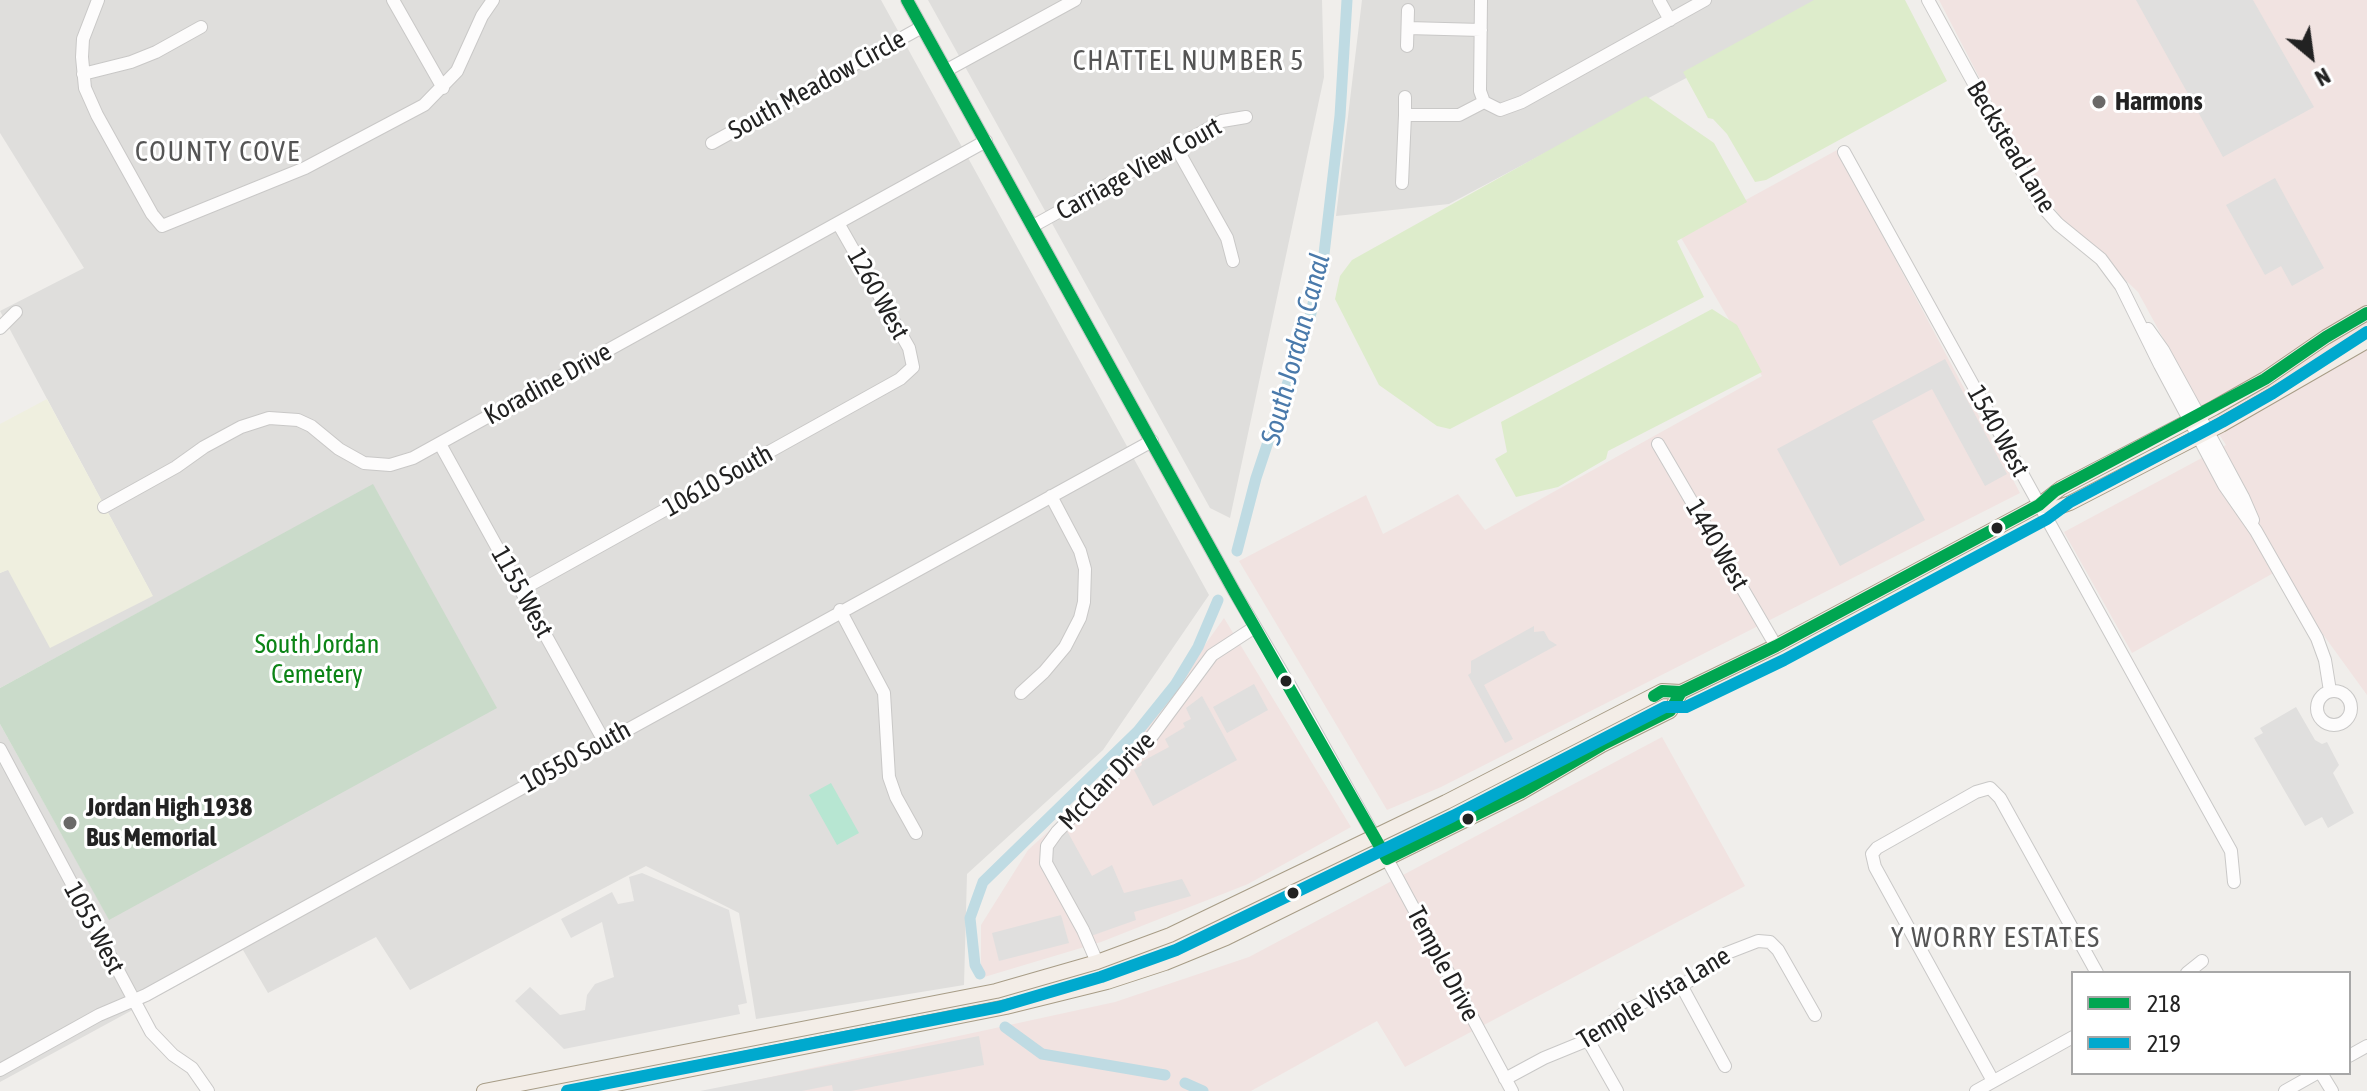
<!DOCTYPE html>
<html>
<head>
<meta charset="utf-8">
<style>
  body { margin:0 }
  #map { position:relative; width:2367px; height:1091px; overflow:hidden; background:#f0eeeb; font-family:"Asap Condensed",sans-serif }
  canvas { display:block }
  .legend { position:absolute; left:2071px; top:971px; width:280px; height:104px; box-sizing:border-box; background:#fff; border:2px solid #a7a7a7; margin:0; padding:10px 14px; list-style:none; font-size:24px; color:#222 }
  .legend li { display:flex; align-items:center; gap:16px; height:40px }
  .legend b { width:40px; border:2px solid #a7a7a7 }
  .north { position:absolute; left:2271px; top:16px; width:80px; height:80px; -webkit-text-stroke:6px #fff; paint-order:stroke; rotate:151deg; font-size:22px; font-weight:700; line-height:32px; text-align:center; color:#222 }
  .north::after { content:''; display:block; margin:auto; width:28px; height:36px; background:#222; clip-path:polygon(50% 0,100% 100%,50% 72%,0 100%) }
</style>
</head>
<body>
<div id="map">
<canvas width="2367" height="1091"></canvas>
<ul class="legend">
<li><b style="height:10px;background:#00a651"></b>218</li>
<li><b style="height:10px;background:#00a9ce"></b>219</li>
</ul>
<div class="north">N</div>
</div>
<script>
const context = document.querySelector('canvas').getContext('2d');
context.lineJoin = 'round';
function fill(path, color) {
  context.fillStyle = color;
  context.fill(path, 'evenodd');
}
function shape(rows) {
  const path = new Path2D();
  for (const r of rows) {
    if (r.length === 3) {
      path.moveTo(r[0] + r[2], r[1]);
      path.arc(r[0], r[1], r[2], 0, 2 * Math.PI);
      continue;
    }
    path.moveTo(r[0], r[1]);
    for (let i = 2; i < r.length; i += 2) path.lineTo(r[i], r[i + 1]);
  }
  return path;
}
function stroke(path, color, width, dash) {
  context.strokeStyle = color;
  context.lineWidth = width;
  context.lineCap = dash ? 'butt' : 'round';
  context.setLineDash(dash || []);
  context.stroke(path);
}
function label(font, color, halo, rows, align = 'center') {
  context.font = font + ' "Asap Condensed",sans-serif';
  context.lineWidth = 6;
  context.setLineDash([]);
  context.textBaseline = 'middle';
  context.strokeStyle = halo;
  context.fillStyle = color;
  for (const [text, x, y, turn = 0] of rows) {
    context.save();
    context.translate(x, y);
    context.rotate((+turn || 0) * Math.PI / 180);
    context.textAlign = isNaN(turn) ? turn : align;
    if (halo) context.strokeText(text, 0, 0);
    context.fillText(text, 0, 0);
    context.restore();
  }
}
const residential = shape([
  [0,0,881,0,1209,595,1103,750,967,874,964,985,756,1019,739,913,646,866,410,990,376,937,268,993,243,950,0,1082,0,724,109,919,373,485,0,688,0,573,8,569,152,595,0,311,84,268,0,133],
  [928,0,1322,0,1324,77,1230,518,1210,508],
  [1362,0,1833,0,1449,204,1336,216]
]);
const commercial = shape([
  [1939,0,2367,0,2367,695,2277,571,2132,653,2064,532,2226,445,2195,397,2138,292,2061,218,2019,154],
  [1837,150,2020,493,1441,787,1387,810,1239,561,1366,495,1383,534,1458,494,1485,530,1762,376,1680,236],
  [1224,618,1351,827,1248,884,1101,942,981,978,981,925,1028,850,1117,769],
  [1662,737,1745,886,1405,1067,1377,1021,1251,1091,706,1091,1115,1002,1249,957]
]);
const farmland = shape([
  [47,399,153,596,50,648,8,570,0,573,0,424]
]);
const grass = shape([
  [1814,0,1905,0,1947,81,1766,180,1755,182,1727,134,1713,119,1708,118,1683,72],
  [1646,96,1714,143,1747,202,1677,241,1704,297,1450,429,1437,426,1379,385,1335,299,1340,276,1352,260],
  [1712,309,1737,325,1762,372,1608,451,1606,459,1558,487,1516,497,1495,459,1507,452,1501,422]
]);
const cemetery = shape([
  [373,484,497,708,109,920,0,724,0,688]
]);
const pitch = shape([
  [831,783,859,833,837,845,809,795]
]);
const parking = shape([
  [2136,0,2253,0,2314,107,2223,157],
  [2275,178,2324,268,2292,286,2281,266,2265,275,2226,205],
  [1945,359,2007,474,1985,486,1932,389,1872,421,1925,520,1840,566,1777,449],
  [1534,626,1534,632,1544,631,1549,640,1557,645,1484,685,1513,739,1505,743,1468,675,1471,673,1471,661],
  [1254,684,1268,710,1227,733,1213,707],
  [1202,696,1237,760,1153,806,1134,770,1142,765,1141,762,1169,747,1165,739,1185,727,1183,723,1191,719,1186,708],
  [2296,707,2315,740,2322,744,2327,742,2339,765,2333,773,2354,813,2328,828,2322,817,2305,826,2254,738,2263,733,2260,728],
  [1066,829,1092,876,1112,865,1124,893,1182,879,1191,896,1134,912,1136,920,1091,936,1050,865,1050,846],
  [642,873,729,910,747,1003,738,1005,740,1014,564,1049,515,1001,530,987,560,1015,585,1010,587,995,595,984,614,977,602,922,571,938,561,919,612,892,618,904,634,901,629,877],
  [1061,915,1069,943,999,961,992,933],
  [979,1036,984,1065,851,1091,833,1091,832,1085,802,1091,700,1091]
]);
const canal = shape([
  [1237,551,1256,478,1311,313,1324,254,1340,116,1347,0],
  [980,974,975,965,970,918,983,882,1138,731,1175,685,1198,647,1218,600],
  [1005,1027,1042,1054,1165,1075],
  [1185,1083,1203,1091]
]);
const minor = shape([
  [98,0,83,39,82,57,85,88,97,115,152,214,162,226,305,168,424,105,457,71,482,16,493,0],
  [393,0,443,88],
  [907,0,1234,591,1289,684,1387,859,1512,1091],
  [1481,0,1480,91,1484,102],
  [1659,0,1670,20],
  [1928,0,2040,204,2058,224,2101,259,2121,286,2160,365,2224,485,2256,531,2317,638,2325,660,2330,691],
  [1408,28,1481,30],
  [1407,46,1408,10],
  [947,70,1075,0],
  [83,74,131,62,156,52,201,27],
  [1484,102,1500,110,1522,102,1705,0],
  [1405,115,1405,97],
  [712,143,922,27],
  [1176,147,1227,238,1233,261],
  [1844,152,2231,851,2234,882],
  [1402,183,1405,115,1459,115,1484,102],
  [1033,226,1222,121,1246,117],
  [0,328,16,312],
  [2148,329,2163,350,2208,432,2243,497,2253,520],
  [440,444,604,741],
  [1658,444,1776,646],
  [104,507,176,467,204,447,241,427,269,418,298,420,311,426,339,449,364,463,390,465,413,458,986,141],
  [521,590,900,379,913,367,909,348,838,223],
  [840,610,884,693,889,777,896,797,916,833],
  [2334,708,17],
  [1021,693,1044,672,1065,647,1080,618,1084,602,1085,569,1080,551,1051,496],
  [0,749,151,1032,173,1055,192,1068,208,1091],
  [1097,962,1083,930,1046,863,1047,846,1057,832,1152,736,1212,655,1255,627],
  [2187,973,2202,961],
  [1681,985,1725,1066],
  [1588,1040,1617,1091],
  [2349,1056,2367,1046],
  [0,1070,99,1015,146,995,1152,441],
  [2321,1073,2332,1091],
  [1505,1079,1544,1058,1588,1040,1629,1009,1689,981,1727,953,1758,941,1770,942,1778,950,1815,1015],
  [1993,1081,1875,867,1872,854,1877,848,1976,792,1990,788,2000,798,2097,973],
  [1976,1091,2073,1037],
  [2285,1091,2317,1073]
]);
const major = shape([
  [2039,505,2056,508,2070,503,2221,425,2367,341],
  [484,1091,996,991,1097,962,1170,935,1446,802,1662,691,1681,692,1776,646,2039,505,2061,488,2214,408,2265,379,2326,337,2367,313],
  [581,1091,1006,1007,1107,982,1165,963,1226,938,1520,793,1602,745,1670,711,1681,692]
]);
const bus1 = shape([
  [907,0,1234,591,1387,859,1520,793,1602,745,1670,711,1681,692],
  [1654,696,1662,691,1681,692,1776,646,2039,505,2055,491,2265,379,2326,337,2367,313]
]);
const bus2 = shape([
  [567,1091,999,1007,1101,977,1176,950,1453,816,1665,707,1686,707,1784,660,2047,519,2070,502,2222,422,2273,393,2367,332]
]);
const markers = [
  [2099,102,8,"#6a6968"],
  [1997,528,7,"#222"],
  [1286,681,7,"#222"],
  [1468,819,7,"#222"],
  [70,823,8,"#6a6968"],
  [1293,893,7,"#222"]
];
const streetNames = [
  ["South Meadow Circle",817,85,-29],
  ["Beckstead Lane",2011,147,59],
  ["Carriage View Court",1139,169,-29],
  ["1260 West",878,294,61],
  ["Koradine Drive",548,384,-29],
  ["1540 West",1998,431,61],
  ["10610 South",718,481,-29],
  ["1440 West",1717,545,60],
  ["1155 West",522,592,61],
  ["10550 South",576,757,-29],
  ["McClan Drive",1107,781,-46],
  ["1055 West",94,928,62],
  ["Temple Drive",1443,964,62],
  ["Temple Vista Lane",1654,998,-31]
];
const poiNames = [
  ["Harmons",2115,102],
  ["Jordan High 1938",86,808],
  ["Bus Memorial",86,838]
];
const parkNames = [
  ["South Jordan",317,645],
  ["Cemetery",317,675]
];
const neighbourhoodNames = [
  ["CHATTEL NUMBER 5",1189,61],
  ["COUNTY COVE",218,152],
  ["Y WORRY ESTATES",1996,938]
];
const waterNames = [
  ["South Jordan Canal",1296,349,-75]
];
fill(residential, '#dfdedc');
fill(commercial, '#f1e3e1');
fill(farmland, '#efefdf');
fill(grass, '#ddeccb');
fill(cemetery, '#cadbca');
fill(pitch, '#b7e6d2');
fill(parking, '#e0dfde');
stroke(canal, '#bfdbe3', 11);
stroke(minor, '#c9c8c7', 14);
stroke(major, '#a79c86', 16);
stroke(minor, '#fdfcfc', 12);
stroke(major, '#f3ede7', 14);
stroke(bus1, '#00a651', 12);
stroke(bus2, '#00a9ce', 12);
for (const [x, y, r, color] of markers) {
  const dot = new Path2D();
  dot.arc(x, y, r, 0, 2 * Math.PI);
  context.fillStyle = color;
  context.fill(dot);
  stroke(dot, '#fff', 3);
}
label('26px', '#222', '#fff', streetNames);
label('bold 26px', '#222', '#fff', poiNames, 'left');
label('26px', '#0c8416', '#fff', parkNames);
context.letterSpacing = '2px';
label('28px', '#555', '#fff', neighbourhoodNames);
context.letterSpacing = '0px';
label('italic 28px', '#4a7aab', '#fff', waterNames);
</script>
</body>
</html>
